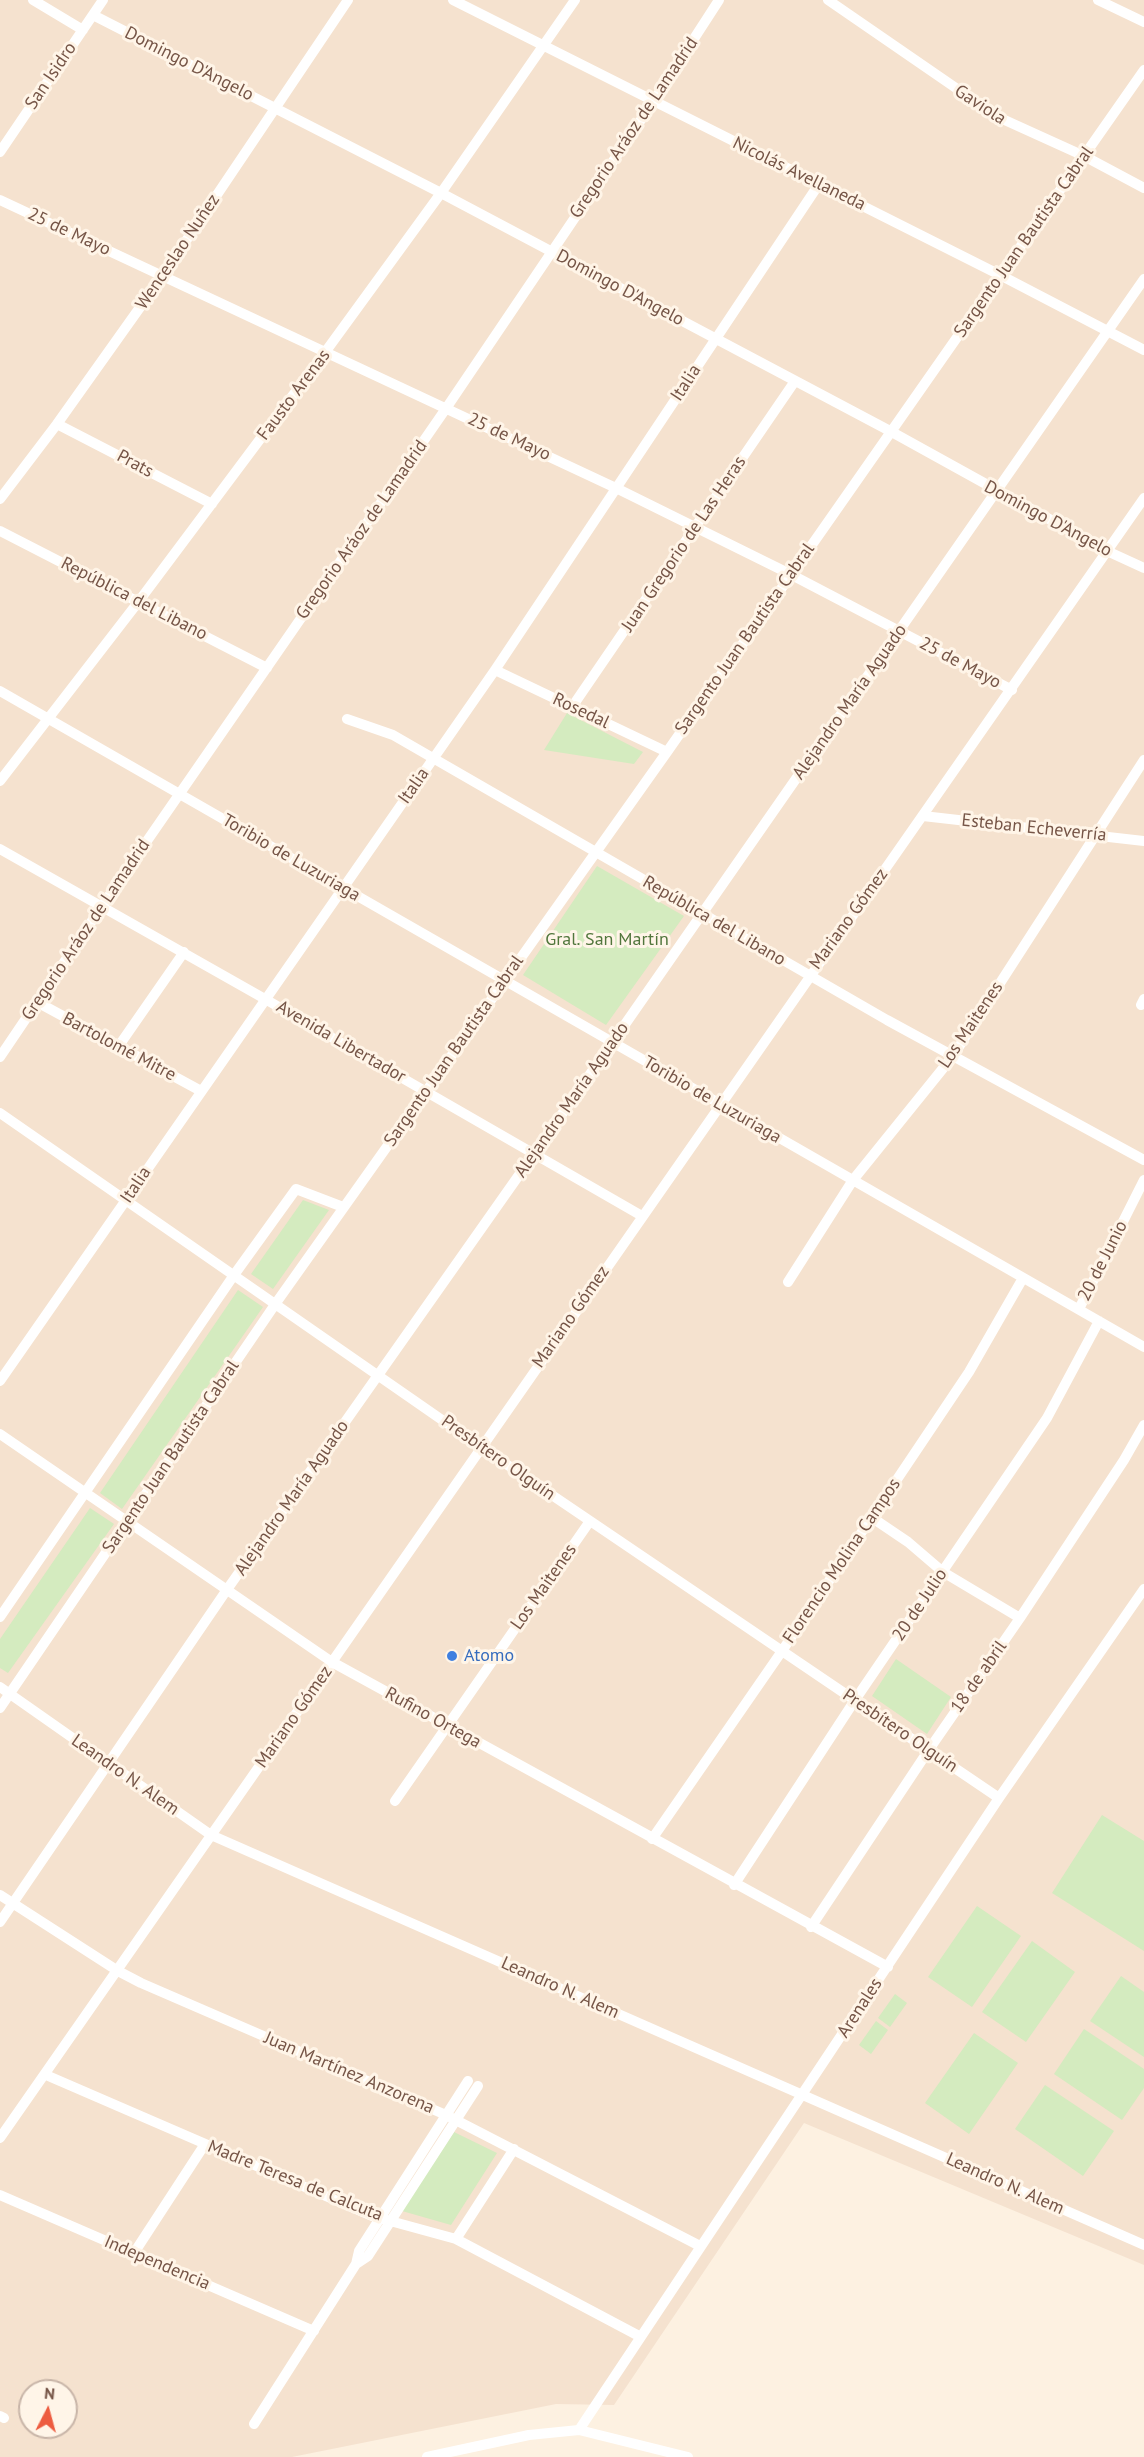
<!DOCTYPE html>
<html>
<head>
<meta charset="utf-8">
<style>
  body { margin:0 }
  #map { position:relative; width:1144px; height:2457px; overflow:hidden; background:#fdf1e1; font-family:"PT Sans",sans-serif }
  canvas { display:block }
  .north { position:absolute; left:18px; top:2379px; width:60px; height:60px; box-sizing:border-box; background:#fff5e8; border:2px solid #c8b5a8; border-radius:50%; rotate:6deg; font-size:16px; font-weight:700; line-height:24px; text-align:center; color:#765547 }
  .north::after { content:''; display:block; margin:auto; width:21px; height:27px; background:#ed5c40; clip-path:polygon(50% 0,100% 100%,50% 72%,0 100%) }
</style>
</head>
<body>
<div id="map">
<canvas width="1144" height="2457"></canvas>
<div class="north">N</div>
</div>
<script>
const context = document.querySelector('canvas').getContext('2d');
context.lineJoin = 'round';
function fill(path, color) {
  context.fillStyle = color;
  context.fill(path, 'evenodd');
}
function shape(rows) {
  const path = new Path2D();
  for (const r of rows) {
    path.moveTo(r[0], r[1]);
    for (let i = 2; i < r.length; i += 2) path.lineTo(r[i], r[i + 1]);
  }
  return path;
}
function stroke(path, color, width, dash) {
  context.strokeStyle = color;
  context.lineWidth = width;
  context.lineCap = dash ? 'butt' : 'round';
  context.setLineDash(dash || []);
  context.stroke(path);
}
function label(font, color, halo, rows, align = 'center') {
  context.font = font + ' "PT Sans",sans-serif';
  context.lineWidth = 6;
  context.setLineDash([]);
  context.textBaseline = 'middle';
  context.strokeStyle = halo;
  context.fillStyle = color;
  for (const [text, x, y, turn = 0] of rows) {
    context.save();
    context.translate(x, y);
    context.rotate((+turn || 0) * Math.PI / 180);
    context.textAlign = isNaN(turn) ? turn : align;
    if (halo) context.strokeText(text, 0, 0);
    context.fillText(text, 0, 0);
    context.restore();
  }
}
const residential = shape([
  [0,0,1144,0,1144,2265,804,2123,614,2405,556,2404,292,2457,0,2457],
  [30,2391,66,2391,66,2427,30,2427]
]);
const green = shape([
  [567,713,643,752,634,764,544,750],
  [597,866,684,916,606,1025,523,975],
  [303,1200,329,1210,273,1289,251,1274],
  [238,1290,263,1307,122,1509,100,1493],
  [90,1508,114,1524,8,1673,0,1668,0,1639],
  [896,1659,951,1697,927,1734,872,1696],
  [1102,1815,1144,1841,1144,1951,1052,1893],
  [977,1906,1021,1936,972,2007,928,1977],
  [1032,1941,1075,1972,1026,2042,982,2012],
  [1121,1976,1144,1992,1144,2057,1090,2021],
  [895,1994,907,2003,890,2027,878,2018],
  [876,2021,888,2030,871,2054,859,2045],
  [1084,2029,1144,2069,1144,2088,1122,2120,1054,2074],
  [974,2033,1018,2063,969,2134,925,2103],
  [1045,2085,1114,2131,1083,2176,1015,2129],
  [454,2132,497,2153,451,2225,402,2211]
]);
const minor = shape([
  [33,0,83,30],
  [453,0,1000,275,1144,350],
  [828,0,998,117,1084,156,1144,188],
  [1098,0,1144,22],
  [93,15,441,193,890,431,1107,551,1144,568],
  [0,152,103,0],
  [0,200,618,489,790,574,1012,690],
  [57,424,212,504],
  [0,499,57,424,163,275,348,0],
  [0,531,267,668],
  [495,670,667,752],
  [0,691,1144,1347],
  [572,707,795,381],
  [347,719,393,735,887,1020,1144,1160],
  [0,781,139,601,326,351,441,193,575,0],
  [923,816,1144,841],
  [0,849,265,999,642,1216],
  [37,1002,201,1091],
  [1141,1005,1144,999],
  [118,1047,184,952],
  [0,1057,102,906,447,407,653,102,719,0],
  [0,1113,481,1447,999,1798],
  [788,1282,853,1180,953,1056,1144,760],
  [1079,1309,1144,1180],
  [0,1381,495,670,819,184],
  [0,1434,332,1662,888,1967],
  [871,1517,908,1542,943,1572,1020,1618],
  [0,1617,234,1275,296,1189,343,1207],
  [0,1687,211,1835,1144,2245],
  [0,1708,276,1303,667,752,1144,70],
  [395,1801,590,1521],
  [652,1839,782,1651,969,1372,1023,1278],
  [734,1885,855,1700,1047,1418,1099,1321],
  [0,1895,118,1971,141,1983,446,2115,700,2246],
  [0,1922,226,1591,612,1043,1144,279],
  [811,1927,928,1751,1020,1618,1124,1460,1144,1425],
  [46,2075,372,2216,456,2239,639,2336],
  [0,2138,1144,498],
  [0,2195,314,2331],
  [456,2239,514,2149],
  [134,2253,205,2144],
  [356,2264,368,2256,478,2086],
  [0,2416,4,2418],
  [254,2424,356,2264,359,2251,468,2081],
  [579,2430,999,1798,1144,1589],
  [427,2457,529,2435,579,2430,688,2457]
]);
const markers = [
  [452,1656,6,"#3f7fe0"]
];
const streetNames = [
  ["Domingo D'Angelo",189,64,27],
  ["San Isidro",51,76,-56],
  ["Gaviola",980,105,33],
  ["Gregorio Aráoz de Lamadrid",634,128,-56],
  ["Nicolás Avellaneda",799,174,26],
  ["25 de Mayo",69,232,25],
  ["Sargento Juan Bautista Cabral",1024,242,-55],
  ["Wenceslao Nuñez",178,252,-56],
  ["Domingo D'Angelo",620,288,28],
  ["Italia",686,383,-57],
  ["Fausto Arenas",294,395,-53],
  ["25 de Mayo",509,437,25],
  ["Prats",135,464,28],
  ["Domingo D'Angelo",1048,519,28],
  ["Gregorio Aráoz de Lamadrid",362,530,-55],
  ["Juan Gregorio de Las Heras",684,544,-56],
  ["República del Libano",134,599,27],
  ["Sargento Juan Bautista Cabral",745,639,-55],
  ["25 de Mayo",960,663,28],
  ["Alejandro María Aguado",850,702,-55],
  ["Rosedal",581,711,25],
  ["Italia",414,786,-55],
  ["Esteban Echeverría",1034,828,6],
  ["Toribio de Luzuriaga",291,858,30],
  ["Mariano Gómez",849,919,-54],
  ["República del Libano",714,921,30],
  ["Gregorio Aráoz de Lamadrid",86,930,-56],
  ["Los Maitenes",971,1025,-56],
  ["Avenida Libertador",341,1042,30],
  ["Bartolomé Mitre",119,1047,28],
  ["Sargento Juan Bautista Cabral",454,1051,-55],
  ["Alejandro María Aguado",572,1100,-55],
  ["Toribio de Luzuriaga",712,1100,30],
  ["Italia",136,1185,-56],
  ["20 de Junio",1103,1261,-63],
  ["Mariano Gómez",571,1317,-55],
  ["Sargento Juan Bautista Cabral",171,1457,-56],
  ["Presbítero Olguín",498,1458,35],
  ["Alejandro María Aguado",292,1498,-55],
  ["Florencio Molina Campos",842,1561,-56],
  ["Los Maitenes",544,1587,-55],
  ["20 de Julio",920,1605,-56],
  ["18 de abril",979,1677,-55],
  ["Mariano Gómez",294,1717,-55],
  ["Rufino Ortega",433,1718,29],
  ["Presbítero Olguín",900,1731,34],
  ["Leandro N. Alem",125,1775,35],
  ["Leandro N. Alem",560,1988,24],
  ["Arenales",860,2008,-57],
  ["Juan Martínez Anzorena",349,2073,23],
  ["Madre Teresa de Calcuta",295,2181,22],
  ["Leandro N. Alem",1005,2184,24],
  ["Independencia",157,2263,23]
];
const parkNames = [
  ["Gral. San Martín",607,940]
];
const shopNames = [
  ["Atomo",464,1656]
];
fill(residential, '#f5e2cf');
fill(green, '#d4ebbf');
stroke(minor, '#fff', 10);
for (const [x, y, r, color] of markers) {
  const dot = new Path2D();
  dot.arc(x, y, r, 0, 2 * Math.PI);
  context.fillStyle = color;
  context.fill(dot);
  stroke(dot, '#fff5e8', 2);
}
label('18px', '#765547', '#fff5e8', streetNames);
label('18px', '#51763c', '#fff5e8', parkNames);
label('18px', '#366cbe', '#fff5e8', shopNames, 'left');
</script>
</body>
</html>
